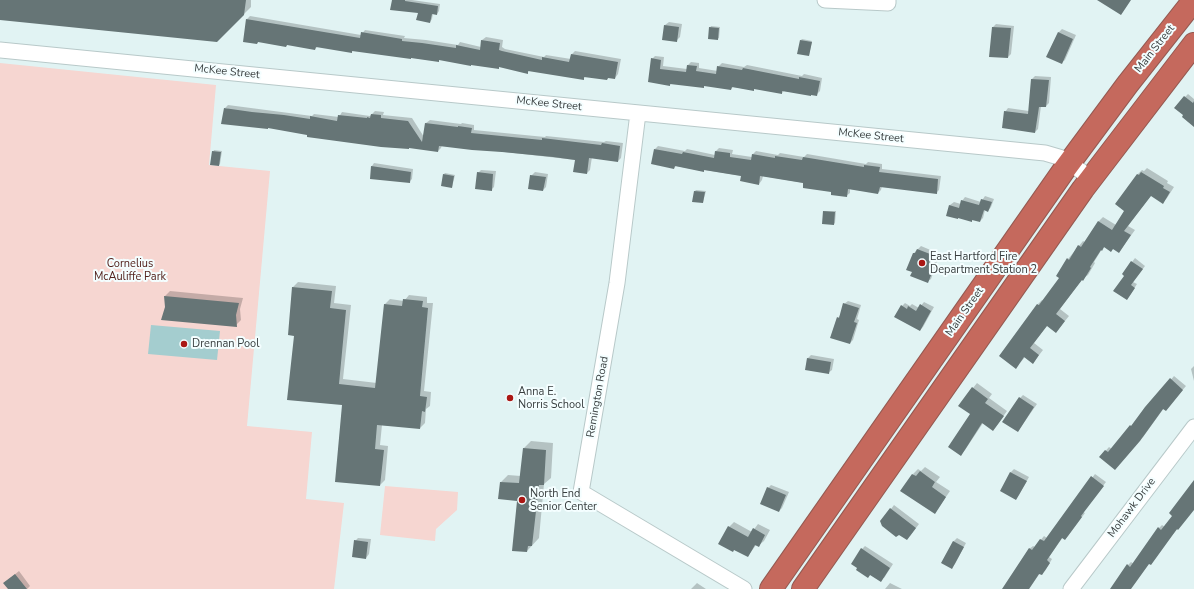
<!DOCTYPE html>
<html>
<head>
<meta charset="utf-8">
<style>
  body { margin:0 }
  canvas { display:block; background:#e1f3f3 }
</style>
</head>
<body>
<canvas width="1194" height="589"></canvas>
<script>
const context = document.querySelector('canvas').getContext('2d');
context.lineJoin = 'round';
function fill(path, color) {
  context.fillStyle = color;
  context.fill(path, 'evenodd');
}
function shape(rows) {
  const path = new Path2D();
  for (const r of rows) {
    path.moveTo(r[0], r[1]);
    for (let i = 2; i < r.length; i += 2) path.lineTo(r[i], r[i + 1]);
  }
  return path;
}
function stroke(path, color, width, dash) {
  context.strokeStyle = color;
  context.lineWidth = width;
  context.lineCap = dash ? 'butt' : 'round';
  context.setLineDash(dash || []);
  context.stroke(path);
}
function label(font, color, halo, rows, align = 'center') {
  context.font = font + ' "Nunito Sans",sans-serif';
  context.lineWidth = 4;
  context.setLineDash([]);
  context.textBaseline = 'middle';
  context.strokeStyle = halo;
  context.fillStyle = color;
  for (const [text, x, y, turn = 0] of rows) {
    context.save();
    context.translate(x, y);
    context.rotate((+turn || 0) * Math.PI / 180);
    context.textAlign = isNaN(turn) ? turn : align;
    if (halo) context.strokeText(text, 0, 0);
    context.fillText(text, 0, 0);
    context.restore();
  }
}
const green = shape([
  [0,63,216,85,209,165,270,171,247,426,312,432,306,499,344,503,334,589,0,589],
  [385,486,458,492,457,510,436,529,435,541,380,535]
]);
const water = shape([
  [151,325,220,331,217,360,148,354]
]);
const shadow = shape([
  [0,0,251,0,251,7,217,41,0,19],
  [393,0,412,0,440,4,439,11,437,14,433,13,432,19,430,22,419,12],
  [250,16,361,35,365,30,405,36,404,38,426,40,458,45,460,42,481,47,482,40,486,37,503,40,502,47,505,49,544,57,546,55,571,59,572,54,575,51,621,59,618,74,615,78,610,77,607,79,586,76,583,79,530,70,528,72,500,66,498,68,440,59,438,61,353,50,352,52,318,46,315,49,288,44,286,46,259,41,257,43,247,19],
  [669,22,682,24,680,37,676,41,665,25],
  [996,24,1014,26,1011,54,1008,57,993,27],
  [711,26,720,27,719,38,717,39,710,28],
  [1062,29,1076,35,1065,60,1061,63,1048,57,1059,32],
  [802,39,812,41,809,55,801,40],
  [655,56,664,57,663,66,687,69,688,65,691,62,699,63,699,68,718,71,718,67,722,63,744,67,747,65,802,76,804,74,822,78,820,91,816,95,784,91,782,93,756,88,753,90,733,87,731,89,706,85,703,87,672,83,670,85,652,59],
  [1035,76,1051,77,1049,103,1046,106,1041,106,1038,129,1035,132,1005,112,1008,108,1029,111,1032,79],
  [1188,94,1194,99,1194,125,1185,97],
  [228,105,312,116,314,114,339,117,342,112,370,116,375,111,384,112,383,115,412,118,424,137,426,123,430,120,461,124,462,123,474,125,474,130,545,137,546,136,604,142,606,141,623,143,621,158,618,161,592,157,590,170,587,173,576,160,442,145,441,148,438,151,309,134,225,108],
  [658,146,685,151,687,149,715,155,716,151,719,148,733,150,732,154,752,157,753,154,756,151,778,155,780,153,804,157,807,154,866,164,868,162,882,164,882,169,941,176,939,190,936,193,882,186,881,190,878,193,850,189,850,193,846,196,804,183,763,176,762,180,759,184,742,176,705,170,703,171,676,166,674,168,655,149],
  [214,150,222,151,220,164,219,165,213,152],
  [374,163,413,169,412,179,409,182,371,178,372,166],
  [1147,168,1168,181,1167,183,1174,187,1167,198,1163,202,1151,195,1128,226,1135,230,1119,252,1113,248,1105,247,1102,249,1094,262,1095,263,1088,275,1082,279,1060,309,1069,316,1056,332,1047,325,1034,343,1043,350,1033,363,1025,357,1020,363,1043,308,1038,304,1042,300,1043,301,1060,278,1068,259,1083,241,1085,242,1099,221,1103,217,1116,225,1125,211,1117,204,1138,174,1142,170,1144,171],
  [481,170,496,171,494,187,491,190,478,173],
  [535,172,548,174,546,187,543,190,531,176],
  [445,173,455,175,452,187,444,174],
  [696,190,706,191,703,202,695,191],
  [985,196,994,199,991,207,988,211,985,210,983,218,980,221,973,219,972,221,959,217,958,218,947,215,950,205,954,202,961,204,962,201,965,197,981,202],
  [825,211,836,211,835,223,834,224,824,212],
  [921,246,940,254,931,279,927,282,913,272,914,253],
  [1135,258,1145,266,1133,282,1137,284,1130,295,1125,275,1123,274],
  [298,282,336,286,334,303,351,305,343,379,377,383,385,304,390,299,404,301,409,295,427,297,427,303,433,303,424,391,431,392,430,406,426,409,425,423,420,428,382,425,380,445,388,446,385,480,380,485,344,404,295,335,293,287],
  [170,291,243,298,240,309,241,320,236,325,166,307,165,296],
  [848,301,861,305,857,319,859,320,853,340,850,343,838,318,841,314,844,304],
  [924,302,934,307,923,327,920,330,902,306,905,303,910,306,912,304,919,308],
  [811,355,834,359,832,370,828,373,806,369,808,358],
  [1194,366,1194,381,1191,369],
  [1174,376,1186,386,1169,406,1164,408,1143,437,1100,457,1109,447,1112,449],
  [977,383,992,394,989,398,1007,411,997,425,983,423,965,450,961,454,972,414,973,388],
  [1023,395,1037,404,1018,431,1020,398],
  [531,441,553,443,551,478,544,484,539,538,527,551,518,500,499,498,501,482,508,475,521,476,524,448],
  [925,467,940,477,936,482,950,491,935,513,913,474,918,469,921,471],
  [1014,469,1029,477,1019,495,1016,499,1001,490,1011,472],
  [1095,474,1106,482,1083,512,1085,513,1068,536,1065,539,1063,537,1049,557,1052,559,1045,571,1040,573,1029,589,1003,589,1029,549,1033,546,1035,547,1044,536,1047,538],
  [1194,481,1194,509,1149,563,1130,589,1111,589,1128,565,1131,562,1134,564,1159,528,1162,525,1165,527,1173,516],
  [771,485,789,492,782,508,779,511,768,488],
  [894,505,919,524,910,536,881,522],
  [734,522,752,532,758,524,770,530,764,541,758,546,756,545,748,556,729,527],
  [358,538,371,539,369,554,366,558,355,541],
  [957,538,966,543,955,564,952,567,953,542],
  [865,546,893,564,884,578,871,574,868,577,862,549],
  [19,571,30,586,27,589,9,589,8,580],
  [697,583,706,589,691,589],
  [890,583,902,589,885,589]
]);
const building = shape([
  [0,0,246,0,244,15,217,42,0,20],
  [392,0,405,0,405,1,438,6,437,15,432,14,430,23,416,20,418,13,390,10],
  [1097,0,1131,0,1121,15],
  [246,19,360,38,361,32,402,39,402,41,422,43,456,48,456,45,480,50,481,40,500,43,499,50,502,51,542,60,542,57,569,62,571,54,618,62,615,79,608,78,607,80,584,77,584,80,528,71,528,74,499,67,499,69,471,65,471,66,439,60,439,62,411,58,411,59,352,51,352,53,316,47,315,50,287,45,286,47,258,42,257,44,243,42],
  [664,25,679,27,677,42,662,40],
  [709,27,719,28,718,40,708,39],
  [992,27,1011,28,1008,58,989,57],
  [1058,32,1073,39,1062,64,1046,57],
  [800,40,812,42,809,56,797,54],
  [651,58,661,60,660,69,686,72,687,65,697,66,696,71,716,74,717,66,742,70,743,68,799,79,799,77,820,81,817,96,811,95,811,96,782,91,782,94,754,89,754,91,732,87,731,90,704,86,704,88,670,84,670,86,648,82],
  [1031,79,1049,80,1046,107,1039,107,1035,133,1002,128,1004,111,1028,114],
  [1184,96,1193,103,1194,101,1194,127,1182,117,1183,115,1174,108],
  [224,108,252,112,284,115,310,119,310,116,337,121,338,115,367,118,367,117,370,118,371,114,381,115,381,118,408,121,422,142,425,123,458,127,458,126,472,128,471,133,542,140,542,138,601,145,602,143,620,146,618,162,589,158,587,174,573,172,575,160,553,157,502,152,472,150,439,146,438,152,409,148,409,149,381,147,307,137,307,135,268,128,268,129,221,124],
  [654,149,682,154,683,152,714,158,715,151,730,153,730,157,751,160,752,154,775,158,775,156,802,160,803,157,864,167,864,165,880,167,879,172,938,179,937,194,880,187,878,194,848,189,847,197,831,195,831,192,803,188,803,183,760,176,759,185,740,181,741,176,704,170,704,172,675,166,674,169,651,164],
  [212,151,221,152,219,166,210,165],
  [371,166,411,172,410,183,370,179],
  [477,172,493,174,492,191,475,189],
  [1141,172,1164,186,1163,188,1170,192,1163,204,1151,196,1124,231,1131,235,1119,253,1113,249,1111,252,1104,247,1102,251,1101,250,1090,267,1091,268,1083,281,1082,280,1056,314,1065,321,1056,333,1047,326,1030,348,1039,355,1033,364,1024,357,1016,369,999,356,1037,304,1039,305,1059,278,1056,276,1067,258,1069,260,1078,245,1081,247,1098,221,1112,230,1124,211,1115,204,1137,174,1139,175],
  [443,174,454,176,452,188,441,186],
  [530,175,546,177,543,191,528,189],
  [694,191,705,192,703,203,692,202],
  [981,199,992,202,988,212,984,210,980,222,972,220,972,222,958,218,958,219,946,216,949,205,959,208,961,200,979,205],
  [823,211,835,212,834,225,822,224],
  [917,249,938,257,928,283,910,276,912,272,906,270,913,253,915,253],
  [1131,261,1143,269,1131,285,1135,288,1127,300,1113,291,1124,276,1122,274],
  [292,287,332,291,330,308,346,310,339,384,375,388,384,304,402,306,403,299,423,301,422,307,428,308,420,396,427,397,425,412,422,411,420,429,377,425,375,449,384,450,380,486,335,482,342,405,287,400,294,336,288,335],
  [164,296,239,303,236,315,237,327,161,320,165,307],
  [843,303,859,308,854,322,857,323,850,344,830,338,837,317,839,318],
  [920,304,931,311,920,331,894,317,901,305,907,309,908,306,916,311],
  [807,358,831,362,829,374,805,370],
  [1170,378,1183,390,1166,411,1163,409,1140,441,1115,470,1099,457,1105,450,1108,452,1130,425,1131,426,1145,407],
  [972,387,988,399,985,403,1004,416,993,431,982,423,961,456,948,447,970,414,958,406],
  [1019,397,1034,407,1018,432,1002,422],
  [523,448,546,450,544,485,539,485,532,546,528,546,527,552,512,551,517,501,498,499,500,482,519,483],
  [920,471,935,482,932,487,946,497,935,514,900,491,912,474,916,476],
  [1010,472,1027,481,1016,500,1000,491],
  [1091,476,1104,486,1081,516,1082,517,1065,540,1062,538,1047,560,1050,563,1042,575,1039,574,1029,589,1002,589,1029,548,1032,550,1040,539,1044,541],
  [1194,480,1194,510,1178,530,1177,529,1151,565,1149,564,1131,589,1110,589,1127,564,1130,567,1158,527,1161,530,1172,516,1169,513],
  [767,487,786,495,779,512,760,504],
  [890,508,916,528,907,540,899,535,896,537,882,526,880,521],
  [728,526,748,537,753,528,765,535,759,547,755,545,748,557,734,550,733,552,718,544],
  [354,540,368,542,366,559,352,557],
  [953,541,964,547,952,569,941,563],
  [861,548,890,568,881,582,870,575,868,578,856,570,857,568,851,564],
  [15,574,27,589,8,589,3,583]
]);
const minor = shape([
  [825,0,888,3,888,0],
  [0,50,1045,153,1062,158,1091,178],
  [638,113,617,283,581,492,744,589],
  [1071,589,1194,427]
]);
const highway = shape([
  [771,589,1064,170,1127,85,1194,0],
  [803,589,1083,189,1194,44]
]);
const markers = [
  [922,263,4,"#aa1714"],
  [184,344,4,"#aa1714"],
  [510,398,4,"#aa1714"],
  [522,500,4,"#aa1714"]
];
const streetNames = [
  ["Main Street",1155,49,-52],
  ["McKee Street",227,72,6],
  ["McKee Street",549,104,6],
  ["McKee Street",871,136,6],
  ["Main Street",965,312,-55],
  ["Remington Road",598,397,-80],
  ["Mohawk Drive",1132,508,-53]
];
const poiNames = [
  ["East Hartford Fire",930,257],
  ["Department Station 2",930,270],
  ["Drennan Pool",192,344],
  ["Anna E.",518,392],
  ["Norris School",518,405],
  ["North End",530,494],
  ["Senior Center",530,507]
];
const parkNames = [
  ["Cornelius",130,264],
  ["McAuliffe Park",130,277]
];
fill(green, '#f6d6d1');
fill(water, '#a4cdcf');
fill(shadow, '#0003');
fill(building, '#667576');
stroke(minor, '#b8c9c9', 17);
stroke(highway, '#945a52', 24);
stroke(minor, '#fff', 15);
stroke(highway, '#c5695d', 22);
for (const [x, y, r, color] of markers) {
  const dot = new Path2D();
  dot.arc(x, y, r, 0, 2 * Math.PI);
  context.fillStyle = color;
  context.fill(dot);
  stroke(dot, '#f4feff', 1.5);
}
label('11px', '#383e3f', '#f4feff', streetNames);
label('11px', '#383e3f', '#f4feff', poiNames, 'left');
label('11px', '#54231e', '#f4feff', parkNames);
</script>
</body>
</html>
